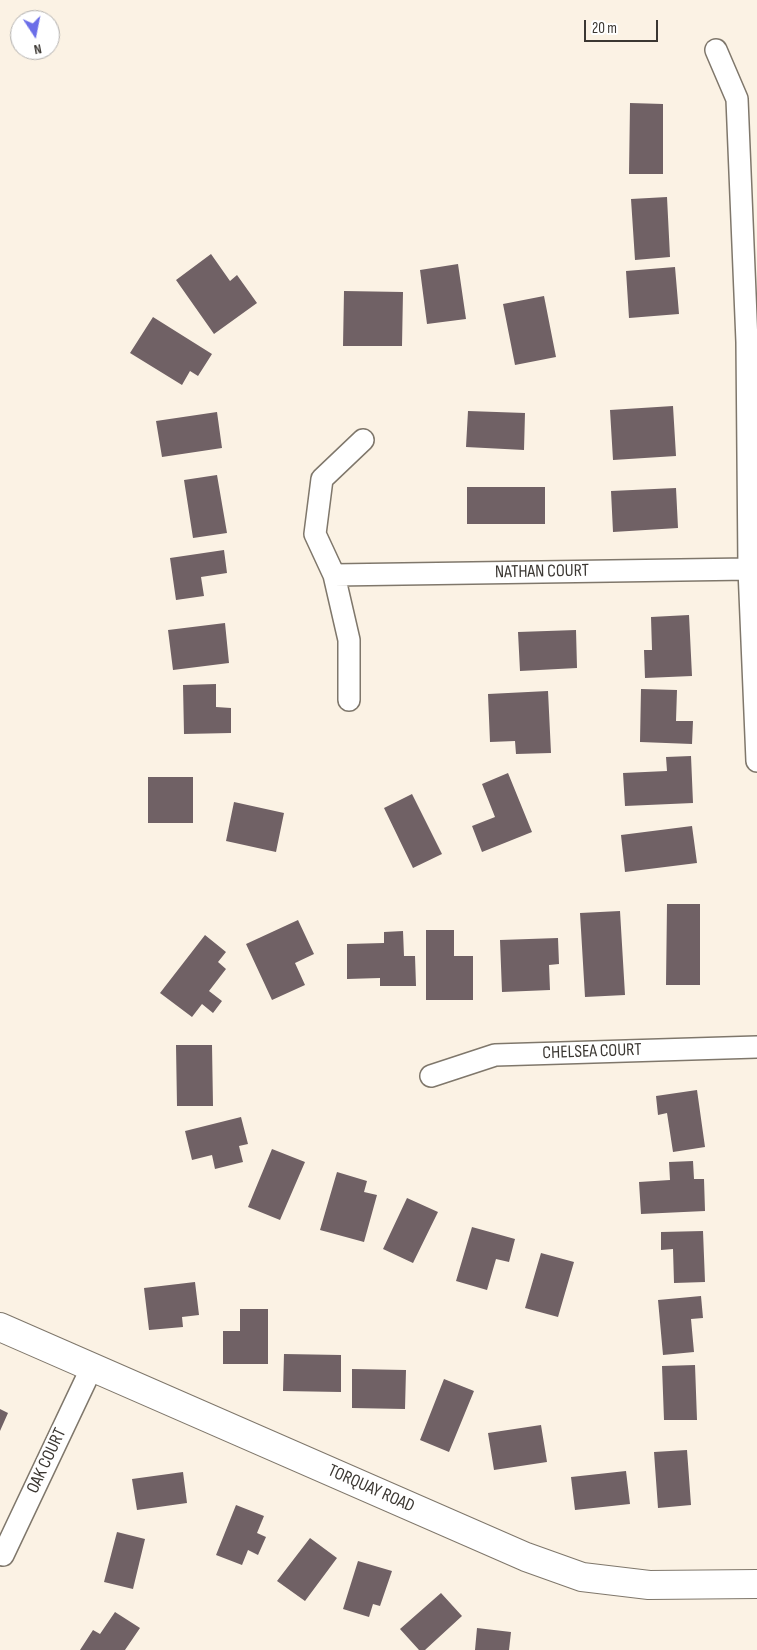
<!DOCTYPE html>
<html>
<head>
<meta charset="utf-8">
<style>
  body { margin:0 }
  #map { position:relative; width:757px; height:1650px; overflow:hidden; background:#fbf2e4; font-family:"Sofia Sans Condensed",sans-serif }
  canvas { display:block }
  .north { position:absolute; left:10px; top:10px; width:50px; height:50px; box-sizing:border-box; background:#fff; border:1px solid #b1afad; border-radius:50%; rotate:169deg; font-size:14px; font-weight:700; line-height:20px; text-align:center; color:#3b3732 }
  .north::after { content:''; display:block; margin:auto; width:18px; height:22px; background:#6b6ee8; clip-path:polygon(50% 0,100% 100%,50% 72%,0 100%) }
  .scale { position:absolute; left:584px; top:20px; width:74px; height:22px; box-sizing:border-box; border:2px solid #3b3732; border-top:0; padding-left:6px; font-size:15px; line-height:18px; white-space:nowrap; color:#3b3732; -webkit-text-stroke:4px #fff; paint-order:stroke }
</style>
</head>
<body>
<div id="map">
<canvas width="757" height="1650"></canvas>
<div class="north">N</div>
<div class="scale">20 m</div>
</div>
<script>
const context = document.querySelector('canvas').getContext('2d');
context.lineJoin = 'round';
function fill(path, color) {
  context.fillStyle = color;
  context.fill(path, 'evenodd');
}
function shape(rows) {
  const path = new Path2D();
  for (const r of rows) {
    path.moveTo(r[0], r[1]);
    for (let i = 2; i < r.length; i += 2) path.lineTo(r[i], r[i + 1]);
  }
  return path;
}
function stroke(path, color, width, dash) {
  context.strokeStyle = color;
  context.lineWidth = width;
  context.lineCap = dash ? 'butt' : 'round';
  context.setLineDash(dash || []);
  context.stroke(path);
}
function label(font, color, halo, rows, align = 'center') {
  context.font = font + ' "Sofia Sans Condensed",sans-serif';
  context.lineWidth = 5;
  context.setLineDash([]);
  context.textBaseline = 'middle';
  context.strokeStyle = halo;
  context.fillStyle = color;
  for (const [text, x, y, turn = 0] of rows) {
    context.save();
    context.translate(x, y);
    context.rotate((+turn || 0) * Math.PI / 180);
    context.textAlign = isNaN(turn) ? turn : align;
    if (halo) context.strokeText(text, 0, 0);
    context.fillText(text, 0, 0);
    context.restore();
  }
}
const building = shape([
  [630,103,663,104,663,174,629,174],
  [667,197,670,257,635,260,631,199],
  [211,254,230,281,237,275,257,303,214,334,176,280],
  [458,264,466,319,427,324,420,270],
  [675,267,679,314,629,318,626,271],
  [344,291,403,292,402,346,343,346],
  [544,296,556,357,515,365,503,304],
  [153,317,212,354,198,376,190,371,182,385,130,353],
  [673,406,676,456,613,460,610,410],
  [468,411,525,413,524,450,466,447],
  [217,412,222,448,162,457,156,421],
  [217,475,227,533,193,538,184,480],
  [467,487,545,487,545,524,467,524],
  [676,488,678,528,613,532,611,491],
  [224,550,227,573,201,577,204,596,176,600,170,558],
  [689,615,692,676,645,678,644,650,652,650,651,617],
  [225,623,229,663,173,670,168,630],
  [576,630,577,668,520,671,518,632],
  [216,684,216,707,231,708,231,733,184,734,183,685],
  [641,689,677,690,676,721,693,721,692,744,640,742],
  [548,691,551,753,516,754,515,741,490,742,488,694],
  [691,756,693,803,625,806,623,773,667,771,666,757],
  [508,773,532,832,482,852,472,826,495,817,482,784],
  [148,777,193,777,193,823,148,823],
  [412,794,442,854,413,868,384,808],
  [234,802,284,813,276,852,226,841],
  [692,826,697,863,625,872,621,835],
  [667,904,700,904,700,985,666,985],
  [620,911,625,995,585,997,580,913],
  [298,920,314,954,295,963,305,985,272,1000,246,944],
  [426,930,454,930,454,956,473,956,473,1000,426,1000],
  [403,931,404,956,415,956,416,986,380,986,380,978,347,979,347,944,384,943,384,932],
  [205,935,226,952,218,962,226,969,209,991,222,1001,213,1013,202,1004,192,1017,160,993],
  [558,938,559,964,549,965,550,990,502,992,500,940],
  [176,1045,212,1045,213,1106,177,1106],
  [697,1090,705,1147,673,1152,667,1113,658,1115,656,1096],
  [241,1117,248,1144,239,1146,243,1162,215,1169,212,1155,192,1160,185,1131],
  [272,1149,305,1162,280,1220,248,1207],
  [693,1161,694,1179,704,1179,705,1211,641,1214,639,1182,670,1180,669,1162],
  [337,1172,367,1181,364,1192,377,1195,364,1242,320,1230],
  [407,1198,438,1212,413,1263,383,1249],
  [472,1227,515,1239,509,1262,496,1259,487,1290,456,1281],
  [703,1231,705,1282,674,1283,673,1249,661,1250,661,1232],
  [541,1253,574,1262,558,1317,525,1308],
  [195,1282,199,1315,182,1317,183,1327,149,1330,144,1288],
  [701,1296,703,1318,691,1319,694,1352,663,1355,658,1300],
  [240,1309,268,1309,268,1364,223,1364,223,1331,240,1331],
  [284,1354,341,1355,341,1392,283,1391],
  [695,1365,697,1420,664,1420,662,1366],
  [352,1369,406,1370,405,1409,352,1408],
  [444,1379,474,1391,449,1452,420,1440],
  [0,1409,8,1413,0,1431],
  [541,1425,547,1462,494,1470,488,1433],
  [687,1450,691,1505,658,1508,654,1452],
  [626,1471,630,1504,575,1510,571,1477],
  [183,1472,187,1503,137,1510,132,1479],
  [236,1505,264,1516,257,1533,266,1537,258,1555,248,1550,242,1565,216,1555],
  [117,1532,145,1539,133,1589,104,1582],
  [310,1538,337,1558,305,1601,277,1581],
  [358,1561,392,1571,380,1606,373,1604,369,1617,343,1609],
  [441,1593,462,1616,425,1650,419,1650,400,1629],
  [115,1612,140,1628,125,1650,80,1650,93,1630,100,1634],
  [477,1628,511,1632,509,1650,475,1650]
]);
const street = shape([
  [716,50,737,99,747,342,749,569,757,761],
  [334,575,749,569],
  [349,700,349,640,334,575,315,534,322,479,363,440],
  [431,1076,495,1055,757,1047],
  [3,1555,92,1367]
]);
const secondary = shape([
  [0,1327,526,1557,582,1577,649,1585,757,1584]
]);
const streetNames = [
  ["NATHAN COURT",542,572,-1],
  ["CHELSEA COURT",592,1052,-2],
  ["OAK COURT",47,1461,-65],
  ["TORQUAY ROAD",371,1489,24]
];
fill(building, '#706165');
stroke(street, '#7f776b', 24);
stroke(secondary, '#7f776b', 30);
stroke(street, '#fff', 21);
stroke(secondary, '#fff', 28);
label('18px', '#3b3732', '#fff', streetNames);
</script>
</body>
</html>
